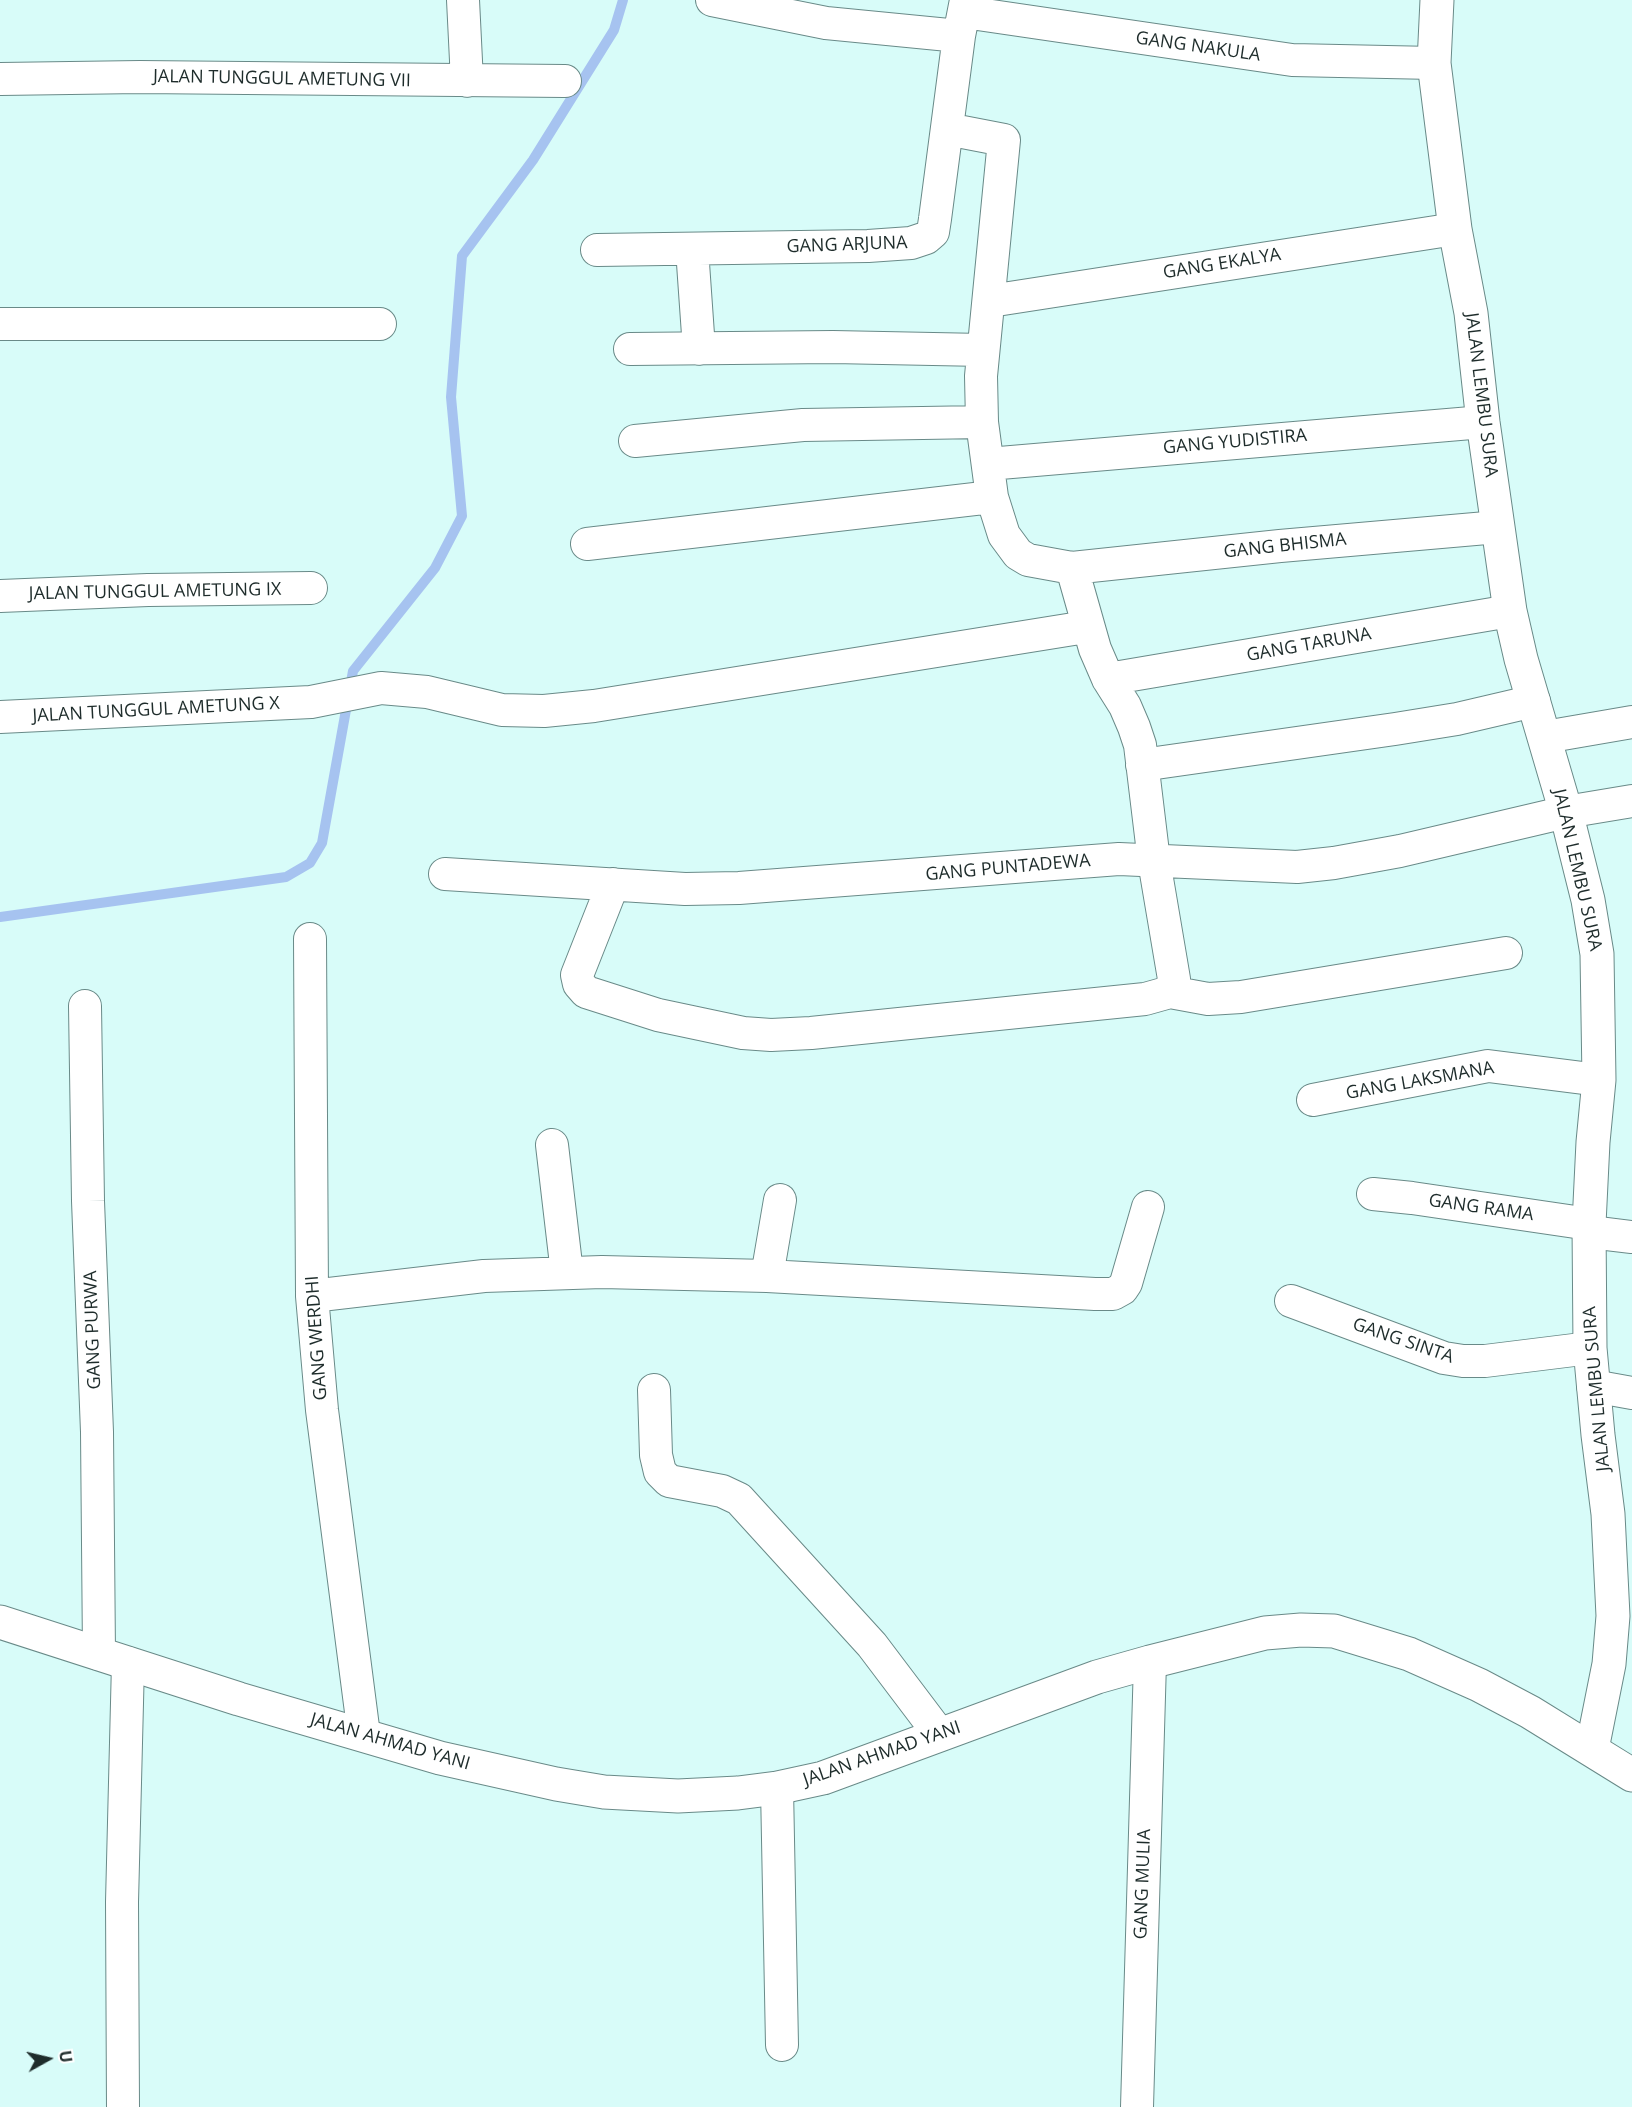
<!DOCTYPE html>
<html>
<head>
<meta charset="utf-8">
<style>
  body { margin:0 }
  #map { position:relative; width:1632px; height:2107px; overflow:hidden; background:#d8fcf9; font-family:"Open Sans",sans-serif }
  canvas { display:block }
  .north { position:absolute; left:18px; top:2029px; width:60px; height:60px; -webkit-text-stroke:4px #fff; paint-order:stroke; rotate:82deg; font-size:16px; font-weight:700; line-height:24px; text-align:center; color:#1e2c2b }
  .north::after { content:''; display:block; margin:auto; width:21px; height:27px; background:#1e2c2b; clip-path:polygon(50% 0,100% 100%,50% 72%,0 100%) }
</style>
</head>
<body>
<div id="map">
<canvas width="1632" height="2107"></canvas>
<div class="north">U</div>
</div>
<script>
const context = document.querySelector('canvas').getContext('2d');
context.lineJoin = 'round';
function shape(rows) {
  const path = new Path2D();
  for (const r of rows) {
    path.moveTo(r[0], r[1]);
    for (let i = 2; i < r.length; i += 2) path.lineTo(r[i], r[i + 1]);
  }
  return path;
}
function stroke(path, color, width, dash) {
  context.strokeStyle = color;
  context.lineWidth = width;
  context.lineCap = dash ? 'butt' : 'round';
  context.setLineDash(dash || []);
  context.stroke(path);
}
function label(font, color, halo, rows, align = 'center') {
  context.font = font + ' "Open Sans",sans-serif';
  context.lineWidth = 6;
  context.setLineDash([]);
  context.textBaseline = 'middle';
  context.strokeStyle = halo;
  context.fillStyle = color;
  for (const [text, x, y, turn = 0] of rows) {
    context.save();
    context.translate(x, y);
    context.rotate((+turn || 0) * Math.PI / 180);
    context.textAlign = isNaN(turn) ? turn : align;
    if (halo) context.strokeText(text, 0, 0);
    context.fillText(text, 0, 0);
    context.restore();
  }
}
const stream = shape([
  [0,917,286,877,310,863,322,843,353,671,435,568,462,516,451,397,462,256,533,160,614,30,623,0]
]);
const minor = shape([
  [463,0,467,81],
  [712,0,826,23,959,36],
  [964,12,1292,60,1434,63],
  [0,79,140,77,565,81],
  [692,249,699,349],
  [597,250,868,246,911,243,926,238,933,232,935,219,959,36,966,0],
  [990,301,1455,229],
  [0,324,380,324],
  [630,349,833,347,983,350],
  [635,441,803,425,982,422],
  [988,464,1483,422],
  [587,544,992,497],
  [1072,568,1280,546,1498,527],
  [0,596,148,590,311,588],
  [1108,679,1510,611],
  [0,717,311,702,381,688,427,692,502,710,544,711,594,706,1086,627],
  [1545,737,1632,722],
  [1142,765,1395,729,1457,719,1534,701],
  [445,874,685,889,739,888,1119,859,1297,867,1334,863,1400,851,1566,812,1632,801],
  [613,884,577,975,579,984,586,992,658,1015,743,1033,771,1035,811,1033,1145,999,1170,992,1174,979,1154,861,1140,745,1134,727,1125,706,1108,679,1095,649,1072,568,1028,560,1018,554,1004,535,992,497,982,422,981,376,1004,140,947,129],
  [310,939,312,1296,322,1410,364,1735],
  [1170,992,1208,999,1241,997,1506,953],
  [85,1006,88,1201,97,1432,99,1654],
  [1313,1100,1488,1066,1599,1080],
  [552,1145,567,1273],
  [1373,1194,1412,1198,1589,1224],
  [1590,1232,1632,1237],
  [767,1276,780,1200],
  [312,1296,484,1276,602,1272,767,1276,1095,1294,1113,1294,1122,1289,1126,1283,1148,1207],
  [1291,1301,1444,1358,1463,1361,1485,1361,1590,1348],
  [1593,1386,1632,1393],
  [654,1390,656,1455,660,1472,669,1481,722,1491,739,1499,872,1645,940,1735],
  [777,1788,782,2045],
  [123,2107,122,1902,128,1663],
  [1137,2107,1150,1662]
]);
const tertiary = shape([
  [1437,0,1434,63,1455,229,1471,313,1483,422,1510,611,1521,659,1566,812,1588,900,1597,954,1599,1080,1593,1142,1589,1224,1590,1348,1598,1435,1608,1514,1613,1616,1609,1664,1592,1749]
]);
const secondary = shape([
  [0,1622,239,1699,440,1758,556,1784,604,1792,678,1796,738,1793,777,1788,823,1778,1097,1677,1150,1662,1265,1633,1301,1630,1334,1631,1409,1654,1479,1685,1530,1712,1632,1775]
]);
const streetNames = [
  ["GANG NAKULA",1198,47,8],
  ["JALAN TUNGGUL AMETUNG VII",282,79,1],
  ["GANG ARJUNA",847,245,-2],
  ["GANG EKALYA",1222,264,-9],
  ["JALAN LEMBU SURA",1481,395,83],
  ["GANG YUDISTIRA",1235,442,-5],
  ["GANG BHISMA",1285,546,-6],
  ["JALAN TUNGGUL AMETUNG IX",155,592,-1],
  ["GANG TARUNA",1309,645,-10],
  ["JALAN TUNGGUL AMETUNG X",156,710,-3],
  ["GANG PUNTADEWA",1008,868,-5],
  ["JALAN LEMBU SURA",1577,870,77],
  ["GANG LAKSMANA",1420,1081,-10],
  ["GANG RAMA",1481,1208,8],
  ["GANG PURWA",93,1330,-92],
  ["GANG WERDHI",317,1338,-94],
  ["GANG SINTA",1403,1341,19],
  ["JALAN LEMBU SURA",1597,1389,-95],
  ["JALAN AHMAD YANI",390,1742,16],
  ["JALAN AHMAD YANI",882,1754,-19],
  ["GANG MULIA",1143,1884,-88]
];
stroke(stream, '#a6c3f0', 10);
stroke(minor, '#698a88', 34);
stroke(tertiary, '#698a88', 35);
stroke(secondary, '#698a88', 35);
stroke(minor, '#fff', 32);
stroke(tertiary, '#fff', 33);
stroke(secondary, '#fff', 33);
label('18px', '#1e2c2b', '#fff', streetNames);
</script>
</body>
</html>
